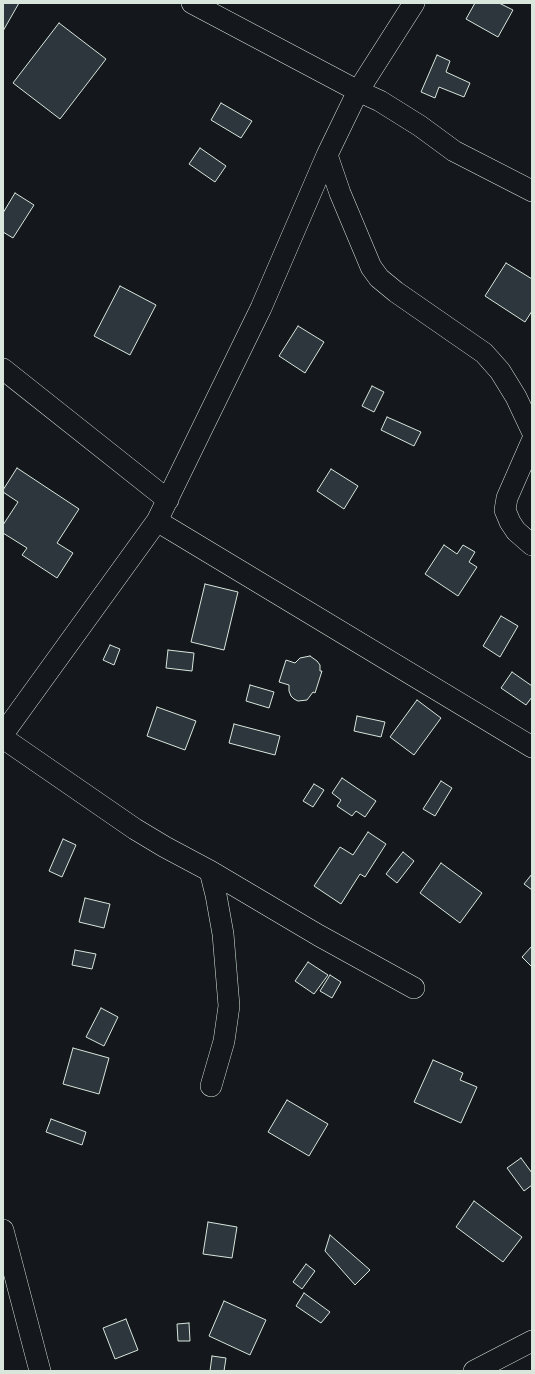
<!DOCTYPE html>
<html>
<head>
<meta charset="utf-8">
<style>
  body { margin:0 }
  #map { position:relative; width:535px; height:1374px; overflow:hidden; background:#14181c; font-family:"Zilla Slab",serif }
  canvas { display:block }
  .frame { position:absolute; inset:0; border:4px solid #d8e6dc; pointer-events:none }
</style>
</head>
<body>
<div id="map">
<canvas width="535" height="1374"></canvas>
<div class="frame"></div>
</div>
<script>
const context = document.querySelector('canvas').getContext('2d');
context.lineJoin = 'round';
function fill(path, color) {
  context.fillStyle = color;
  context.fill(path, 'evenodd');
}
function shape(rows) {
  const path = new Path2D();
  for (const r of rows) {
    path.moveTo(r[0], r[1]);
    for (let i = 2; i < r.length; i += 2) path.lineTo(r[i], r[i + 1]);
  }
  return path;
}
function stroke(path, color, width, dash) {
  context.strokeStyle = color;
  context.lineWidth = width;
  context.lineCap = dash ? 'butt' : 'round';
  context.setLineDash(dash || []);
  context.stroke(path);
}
const building = shape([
  [3,3,19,3,3,31,3,3],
  [475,3,499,3,513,10,498,37,466,19,475,3],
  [59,23,106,59,60,119,13,83,59,23],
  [437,55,450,61,446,72,470,83,464,97,439,87,435,98,421,92,437,55],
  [221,103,252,121,241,138,211,120,221,103],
  [200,148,226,166,215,182,189,164,200,148],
  [15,193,34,205,13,238,3,232,3,213,15,193],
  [506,263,532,279,532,311,525,322,485,296,506,263],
  [120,286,156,305,130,355,94,336,120,286],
  [298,326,324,342,305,373,279,356,298,326],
  [372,386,384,392,374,412,362,406,372,386],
  [387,417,421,432,414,446,381,430,387,417],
  [17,468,79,509,57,543,73,553,57,578,22,555,27,548,3,533,3,525,18,502,3,492,3,490,17,468],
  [331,469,358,486,344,509,317,491,331,469],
  [444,545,457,554,463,545,475,552,469,562,477,567,458,596,425,574,444,545],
  [205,584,238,592,224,650,191,642,205,584],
  [501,616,518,626,500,657,483,646,501,616],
  [110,645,120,649,114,665,103,660,110,645],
  [168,650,194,653,192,671,166,668,168,650],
  [310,656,317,661,320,665,320,671,322,671,315,693,313,692,307,700,298,701,294,699,291,696,289,691,289,685,279,682,286,660,295,663,300,658,310,656],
  [512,672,532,686,532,697,526,705,501,688,512,672],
  [250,685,274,692,269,708,246,701,250,685],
  [417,700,441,718,414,755,390,737,417,700],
  [157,707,196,721,185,750,147,736,157,707],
  [357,716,385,722,381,737,354,731,357,716],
  [234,724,280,736,275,755,229,743,234,724],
  [342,778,376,801,365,817,356,811,352,816,337,806,341,800,332,793,342,778],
  [441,781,452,788,435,816,423,809,441,781],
  [314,784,324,790,313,807,303,801,314,784],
  [368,832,386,844,365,877,360,874,341,904,314,886,340,847,353,855,368,832],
  [63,839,76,845,62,877,49,871,63,839],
  [403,852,414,861,397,883,386,874,403,852],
  [441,863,482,893,460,923,420,893,441,863],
  [532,874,532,890,524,884,532,874],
  [85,898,110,904,104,928,79,922,85,898],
  [532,946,532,967,522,957,532,946],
  [75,950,96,954,92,969,72,965,75,950],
  [308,962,328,975,314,994,295,981,308,962],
  [330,975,341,982,332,998,320,991,330,975],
  [101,1008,118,1017,104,1046,86,1037,101,1008],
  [73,1048,109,1058,99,1094,63,1084,73,1048],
  [433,1060,463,1073,460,1080,477,1087,461,1123,414,1102,433,1060],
  [287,1100,328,1124,309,1156,268,1132,287,1100],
  [51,1119,86,1132,82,1145,46,1132,51,1119],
  [521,1158,532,1173,532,1185,524,1191,507,1168,521,1158],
  [474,1201,522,1237,503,1262,456,1227,474,1201],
  [208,1222,237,1227,232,1258,203,1254,208,1222],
  [330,1235,370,1270,355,1285,325,1251,330,1235],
  [306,1264,315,1271,302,1289,293,1282,306,1264],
  [304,1293,330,1312,321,1323,296,1306,304,1293],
  [224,1301,266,1320,250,1355,209,1336,224,1301],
  [126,1319,138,1350,115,1359,103,1328,126,1319],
  [189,1323,190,1341,178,1341,177,1324,189,1323],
  [212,1356,226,1358,224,1371,210,1371,212,1356]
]);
const street = shape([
  [192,3,358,91,380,101,420,126,454,151,532,191],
  [327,155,340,193,371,267,379,278,396,292,484,353,500,371,516,397,532,431],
  [3,369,168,500],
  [532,441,507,498,505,510,510,522,516,531,532,545],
  [157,521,532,747],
  [3,734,157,521,261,308,327,155,358,91,414,3],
  [3,738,135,829,165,847,210,871,318,935,414,988],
  [210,871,216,895,223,934,229,1006,224,1041,211,1086],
  [3,1230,40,1371],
  [474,1371,532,1341]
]);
fill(building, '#2c363c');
stroke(building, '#d8e6dc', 1);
stroke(street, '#d8e6dc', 22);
stroke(street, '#14181c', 21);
</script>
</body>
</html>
